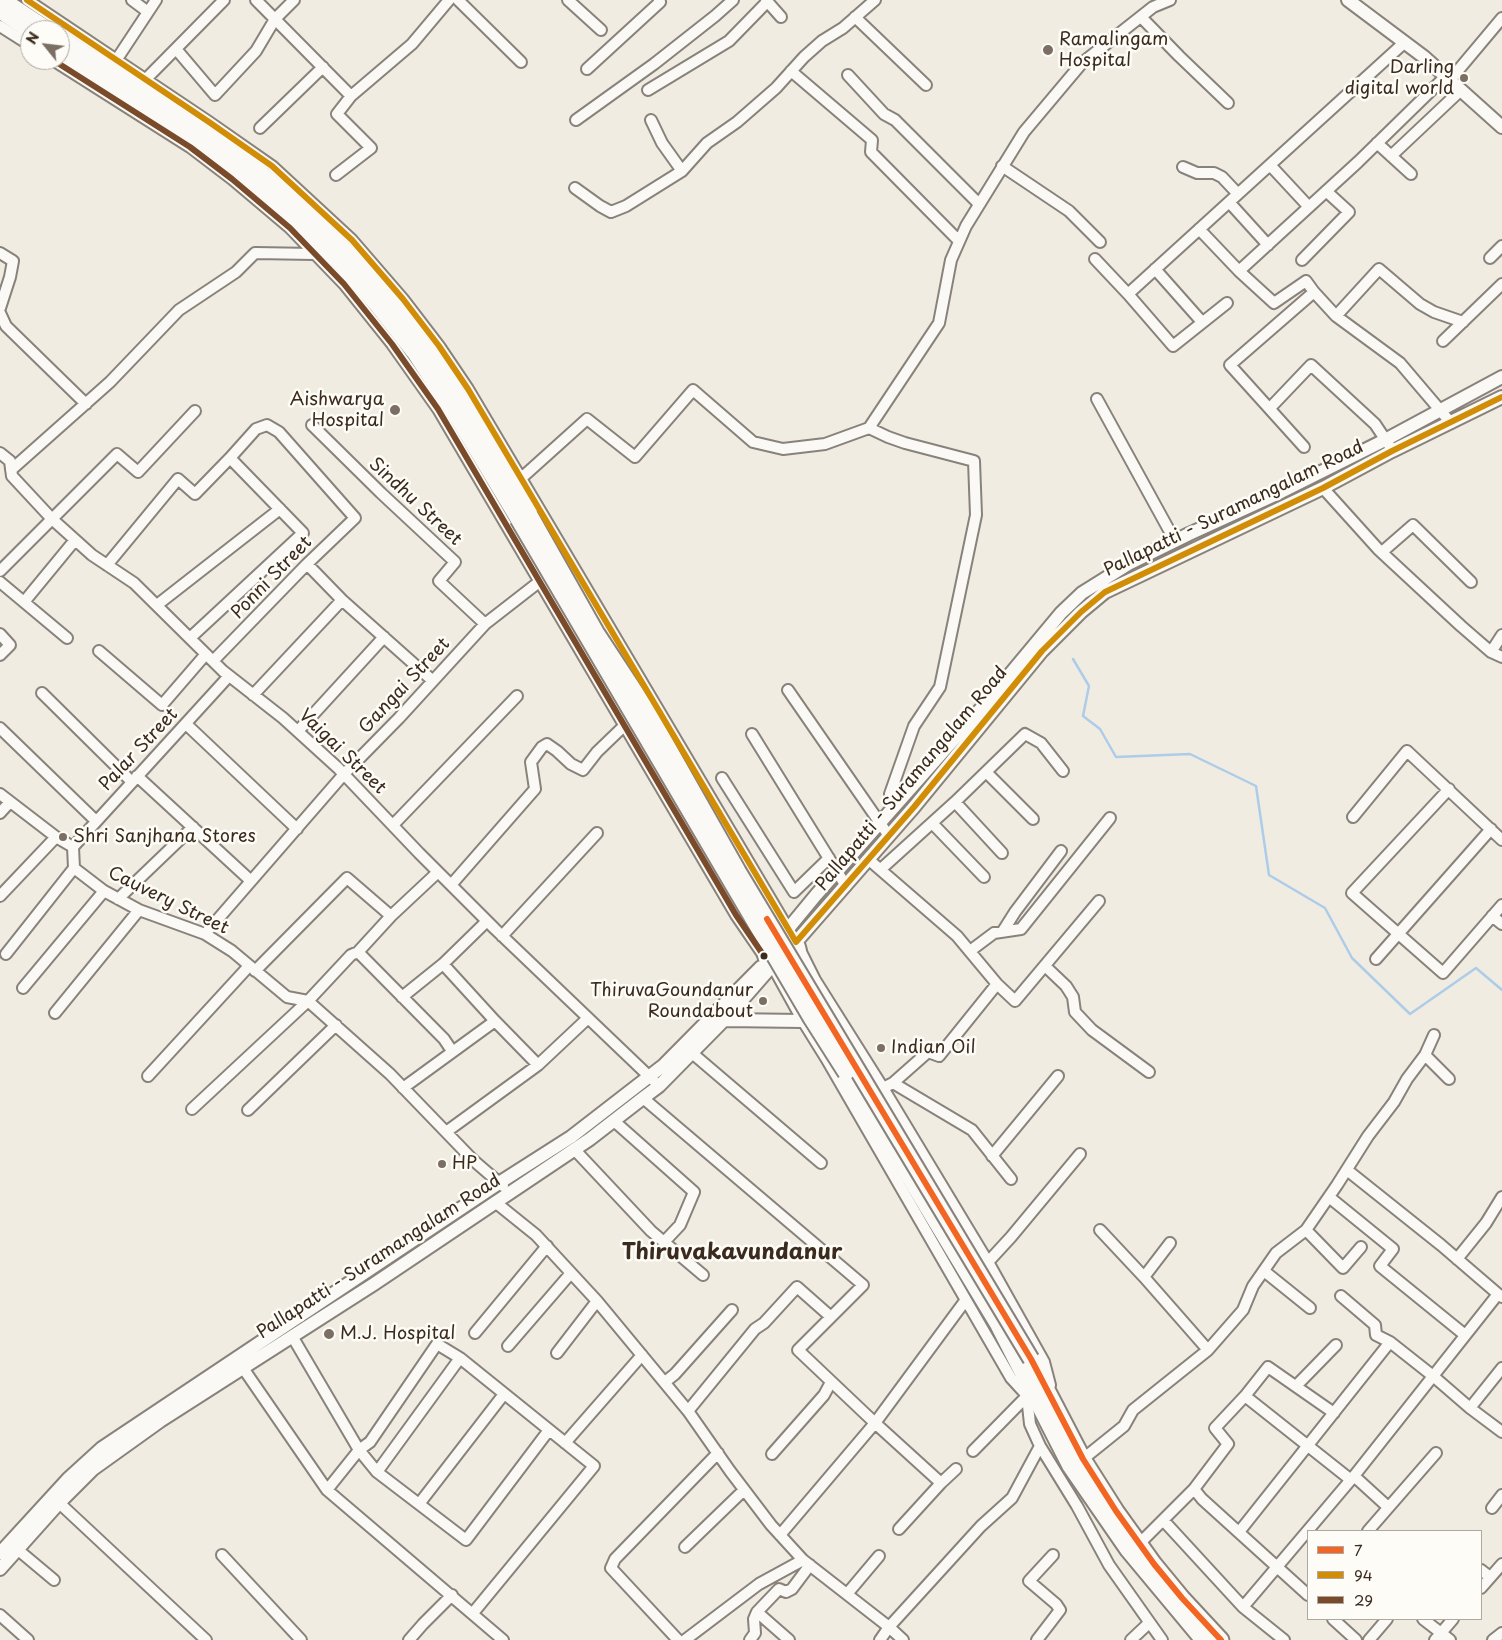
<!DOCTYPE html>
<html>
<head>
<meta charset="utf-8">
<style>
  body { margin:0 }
  #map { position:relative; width:1502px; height:1640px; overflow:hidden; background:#f1ece2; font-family:"Playpen Sans",sans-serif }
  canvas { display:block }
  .legend { position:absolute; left:1307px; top:1530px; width:175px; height:90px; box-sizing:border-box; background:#fdfcf7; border:1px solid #afa8a0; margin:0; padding:6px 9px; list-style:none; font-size:15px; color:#3b2a1e }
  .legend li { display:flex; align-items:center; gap:10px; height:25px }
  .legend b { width:25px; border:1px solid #afa8a0 }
  .north { position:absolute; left:20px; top:20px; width:50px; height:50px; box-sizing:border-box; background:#fdfcf7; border:1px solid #afa8a0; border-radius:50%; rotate:299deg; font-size:14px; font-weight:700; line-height:20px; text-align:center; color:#3b2a1e }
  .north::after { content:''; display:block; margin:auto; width:18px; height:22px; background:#7b6e63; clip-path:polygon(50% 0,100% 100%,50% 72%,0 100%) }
</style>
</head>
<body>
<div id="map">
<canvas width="1502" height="1640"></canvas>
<ul class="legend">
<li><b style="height:6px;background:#f26522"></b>7</li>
<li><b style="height:6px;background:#d18d06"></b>94</li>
<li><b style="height:6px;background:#7a4b2a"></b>29</li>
</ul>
<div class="north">N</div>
</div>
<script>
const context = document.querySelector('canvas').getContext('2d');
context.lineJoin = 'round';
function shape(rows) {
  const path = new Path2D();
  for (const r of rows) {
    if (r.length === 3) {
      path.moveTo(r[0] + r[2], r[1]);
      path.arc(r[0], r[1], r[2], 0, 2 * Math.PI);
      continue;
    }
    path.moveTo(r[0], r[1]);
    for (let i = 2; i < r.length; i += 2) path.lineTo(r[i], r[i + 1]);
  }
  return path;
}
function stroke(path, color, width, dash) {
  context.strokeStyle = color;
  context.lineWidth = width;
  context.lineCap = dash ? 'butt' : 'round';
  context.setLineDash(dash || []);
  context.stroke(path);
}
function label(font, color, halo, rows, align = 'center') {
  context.font = font + ' "Playpen Sans",sans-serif';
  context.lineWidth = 5;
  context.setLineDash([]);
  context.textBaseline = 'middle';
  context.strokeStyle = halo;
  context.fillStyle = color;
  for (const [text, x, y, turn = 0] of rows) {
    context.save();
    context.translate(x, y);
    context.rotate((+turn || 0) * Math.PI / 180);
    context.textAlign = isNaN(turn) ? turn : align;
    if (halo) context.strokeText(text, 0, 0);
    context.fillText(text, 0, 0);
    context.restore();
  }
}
const stream = shape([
  [1073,659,1089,686,1083,716,1100,729,1116,757,1190,754,1256,786,1269,875,1325,908,1352,958,1410,1014,1476,968,1502,990]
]);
const minor = shape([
  [27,0,209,122,272,166,352,240,403,299,439,346,468,389,796,942],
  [132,0,148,12],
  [256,0,351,96,412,44,449,0],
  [458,0,521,62],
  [568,0,601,30],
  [766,0,781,17],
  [855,17,926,85],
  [1141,17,1179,56,1228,103],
  [0,26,30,45],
  [176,49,215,95,256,51,275,19,294,0],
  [117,59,156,0],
  [53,60,190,147,232,179,290,228,344,284,392,344,438,409,736,915,764,956],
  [587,69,660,2,659,0],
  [791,71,872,140,871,152,959,241],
  [848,75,884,114,895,120,979,204],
  [145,80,224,0],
  [1450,80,1502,18],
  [648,90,729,41,767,2],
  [576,120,654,64,715,16,733,0],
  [651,120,662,143,682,171],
  [260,128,323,67],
  [1377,143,1411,174],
  [1391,156,1461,90],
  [1270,165,1309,207],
  [1002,166,1069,211,1100,242],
  [1183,167,1197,173,1214,173,1222,177,1238,194],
  [336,175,371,148,337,114,351,96],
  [575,188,600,206,611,212,626,206,682,171,707,143,737,122,776,88,804,57,822,41,843,28,875,0],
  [1229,202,1268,245],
  [1199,229,1239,271,1358,162,1446,76],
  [0,253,13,261,10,277,0,308],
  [1490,258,1502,246],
  [1095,259,1128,294,1173,346,1227,303],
  [1302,260,1349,212,1326,191],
  [1155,269,1202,322],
  [1239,271,1274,303,1306,281,1314,292,1336,316,1400,363,1451,423],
  [1128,294,1405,42],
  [0,313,6,326,86,404],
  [1336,316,1379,269,1420,304,1434,312,1463,322],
  [1443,341,1502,284],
  [1097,399,1175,541],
  [1270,408,1311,365,1375,424,1389,445],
  [312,425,381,493,455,562,439,581,485,624],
  [869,428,888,437,905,443,974,461,976,515,940,687,914,726,890,794],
  [1304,447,1230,365,1314,292],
  [0,453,10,461,12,476,52,519,92,555,134,583,223,671,283,718,338,768,419,853,495,929,654,1081],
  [11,470,110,382,179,310,236,272,255,253,314,254],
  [517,482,587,419,635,457,693,390,753,442,783,449,825,444,869,428,939,323,951,260,966,226,1024,132,1082,63,1153,7,1170,0],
  [1323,488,1378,549,1461,626,1491,652,1502,657],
  [1382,552,1413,525,1471,582],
  [307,564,342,600,433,681],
  [107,565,178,479,195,494,230,458],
  [0,571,117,454,138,472,195,411],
  [0,582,67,638],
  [24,602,75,540],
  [157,605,280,509],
  [0,634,10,645,0,655],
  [190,638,303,533,230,458,256,429,267,425,279,432,355,518,307,564,213,661],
  [99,651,162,705,206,654],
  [1491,652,1502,635],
  [788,690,889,836],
  [42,693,132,782],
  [253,695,342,600],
  [186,724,297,829],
  [0,728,96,821],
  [298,731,384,637],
  [752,734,846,886],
  [986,772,1033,819],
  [137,776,251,881],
  [722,778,794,892,829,858],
  [1449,789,1352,893,1443,973,1502,905],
  [0,794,56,837,73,847,74,868,104,891,139,910,205,934,232,951,287,997,308,1001,390,1074,473,1160,503,1186],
  [955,802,1002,853],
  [0,813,10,802],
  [1353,817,1407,751,1502,840],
  [932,823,984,877],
  [393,825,517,696],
  [73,847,229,676],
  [868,859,957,936,997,984,1015,1001,1099,901],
  [881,869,955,802,1025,734,1041,743,1063,771],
  [451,885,535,789,531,762,542,747,547,744,557,751,571,764,583,770,597,752,625,725],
  [0,896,56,837],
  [118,899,193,827],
  [1492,916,1502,924],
  [1003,931,1015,912,1061,851],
  [205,934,344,774,399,718,485,624,539,582],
  [502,936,597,833],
  [799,948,815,980,883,1088,988,1262,1044,1362,1050,1385],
  [970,951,994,933,1021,929,1110,818],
  [358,952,444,1039,452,1051],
  [6,954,74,868],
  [1376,959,1491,829],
  [443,964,495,1021,538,1065],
  [1045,966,1066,986,1073,997,1075,1012,1092,1030,1149,1072],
  [255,971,347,878,391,916],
  [777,974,803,1021,826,1058,1011,1378,1032,1401],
  [23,988,104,891],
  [402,997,443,964,487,921],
  [55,1013,139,910],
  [692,1053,821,1163],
  [1425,1055,1449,1079],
  [148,1076,249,966],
  [893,1083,972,1130,1011,1179],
  [403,1088,495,1021],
  [883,1088,893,1083,928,1052,939,1056,997,984],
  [643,1098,863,1285,798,1350,875,1423,965,1301],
  [192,1109,308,1001,351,955,358,952,391,916,438,872],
  [248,1110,336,1025],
  [614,1121,694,1192,680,1225,664,1242],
  [446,1132,538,1065,587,1019],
  [574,1149,651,1231,703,1275],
  [992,1156,1058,1076],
  [1347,1170,1441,1245,1498,1294],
  [1329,1197,1393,1249,1380,1266,1465,1335],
  [495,1202,536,1235,597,1301,688,1411,730,1471,771,1525,803,1560,889,1627,903,1640],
  [1100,1230,1144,1277,1208,1350],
  [1306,1230,1343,1268,1361,1247],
  [1457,1259,1486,1223,1502,1197],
  [988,1262,1011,1237,1080,1154],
  [1264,1271,1310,1308],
  [1144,1277,1170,1243],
  [1341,1296,1375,1325,1376,1335,1390,1342],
  [475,1333,547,1246],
  [292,1336,359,1450,377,1472,466,1540,549,1430],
  [508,1346,571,1273],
  [557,1353,597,1301],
  [243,1368,327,1490,503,1640],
  [665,1382,675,1374,732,1310],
  [1296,1386,1336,1345],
  [1027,1396,1030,1424,1040,1446,1077,1506,1109,1565,1162,1640],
  [1245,1396,1268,1367,1334,1413],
  [1470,1408,1502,1368],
  [688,1411,755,1329,764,1323,797,1287,831,1317],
  [565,1443,642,1355],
  [973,1451,1027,1396],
  [772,1454,824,1395,831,1382],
  [1083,1459,1124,1426,1133,1410,1208,1350,1243,1310,1253,1286,1276,1253,1306,1230,1337,1185,1368,1136,1394,1102,1407,1079,1425,1055,1434,1035],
  [377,1472,460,1358],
  [1354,1476,1388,1507],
  [327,1490,359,1450,370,1442,437,1344,460,1358,594,1466,473,1613],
  [55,1499,206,1640],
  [419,1504,504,1394],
  [1492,1508,1502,1495],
  [1163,1520,1243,1607,1284,1640],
  [899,1529,941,1483,956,1469],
  [1368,1531,1436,1453],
  [1239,1532,1390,1342,1433,1376,1470,1408,1502,1432],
  [780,1535,875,1423,941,1483],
  [1139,1544,1194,1489],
  [685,1547,744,1490],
  [17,1549,54,1580],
  [222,1555,301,1640],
  [1481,1570,1490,1577],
  [1481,1588,1502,1564],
  [847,1594,879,1556],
  [1308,1595,1202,1499,1194,1489,1228,1444,1215,1428,1245,1396,1351,1480],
  [1243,1607,1354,1476,1498,1294,1502,1297],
  [0,1615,28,1640],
  [1333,1619,1356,1640],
  [1423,1619,1450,1640],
  [409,1640,423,1624,452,1595],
  [678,1640,611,1568,615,1559,718,1453],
  [685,1640,759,1584,803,1560],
  [750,1640,755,1633,754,1619,757,1612],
  [789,1640,757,1612,779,1589,786,1592,792,1589,810,1565],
  [880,1640,889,1627,981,1526,1012,1498,1040,1446],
  [1037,1640,1060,1610,1056,1604,1029,1581,1053,1555],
  [1131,1640,1149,1623],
  [1369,1640,1387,1619],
  [1435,1640,1453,1619],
  [1493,1640,1502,1633]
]);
const major = shape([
  [1348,0,1424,57,1502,127],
  [783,935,816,895,986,703,1061,613,1082,593,1130,563,1189,534,1281,492,1385,440,1502,377],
  [782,953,18],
  [796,942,914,807,1042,651,1081,612,1105,592,1323,488,1392,451,1502,397],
  [725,1020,803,1021],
  [0,1553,68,1479,102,1448,499,1183,571,1137,664,1065,761,967],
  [0,1569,59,1503,93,1469,160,1421,374,1284,590,1139,643,1098,659,1086,729,1015,771,967]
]);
const highway = shape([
  [3,0,49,30],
  [0,11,30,31],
  [60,37,214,139,254,167,301,207,350,255,390,301,445,374,530,515],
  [60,51,238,170,293,217,339,261,377,305,414,352,458,419,518,519],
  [846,1073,998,1325,1070,1466,1128,1550,1203,1640],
  [1031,1359,1083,1459,1116,1511,1154,1564,1182,1598,1221,1640]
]);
const highwayBridge = shape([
  [530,515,596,632,646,708,738,871,1031,1359],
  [518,519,811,1018,846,1073]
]);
const bus1 = shape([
  [767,919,1031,1359,1083,1459,1116,1511,1154,1564,1182,1598,1221,1640]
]);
const bus2 = shape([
  [27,0,209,122,272,166,352,240,403,299,439,346,468,389,796,942,914,807,1042,651,1081,612,1105,592,1323,488,1392,451,1502,397]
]);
const bus3 = shape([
  [53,60,190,147,232,179,290,228,344,284,392,344,438,409,736,915,764,956]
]);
const markers = [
  [1048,50,6,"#7b6e63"],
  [1464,78,5,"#7b6e63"],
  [395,410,6,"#7b6e63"],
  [63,837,5,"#7b6e63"],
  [764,956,4.5,"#3b2a1e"],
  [763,1001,5,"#7b6e63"],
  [881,1048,5,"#7b6e63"],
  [442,1164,5,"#7b6e63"],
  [329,1334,6,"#7b6e63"]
];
const poiNames = [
  ["Ramalingam",1059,40],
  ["Hospital",1059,61],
  ["Darling",1454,68,"right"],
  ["digital world",1454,89,"right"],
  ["Aishwarya",384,400,"right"],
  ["Hospital",384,421,"right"],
  ["Shri Sanjhana Stores",73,837],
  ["ThiruvaGoundanur",753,991,"right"],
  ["Roundabout",753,1012,"right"],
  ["Indian Oil",891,1048],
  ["HP",452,1164],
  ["M.J. Hospital",340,1334]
];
const streetNames = [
  ["Sindhu Street",415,502,43],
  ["Pallapatti - Suramangalam Road",1234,509,-26],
  ["Ponni Street",272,578,-46],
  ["Gangai Street",405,686,-47],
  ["Palar Street",139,750,-47],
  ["Vaigai Street",342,752,44],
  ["Pallapatti - Suramangalam Road",912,779,-50],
  ["Cauvery Street",168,901,26],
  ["Pallapatti - Suramangalam Road",379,1257,-33]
];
const districtNames = [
  ["Thiruvakavundanur",732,1253]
];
stroke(stream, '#adcce8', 2.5);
stroke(minor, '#88827b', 14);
stroke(major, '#88827b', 16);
stroke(highway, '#88827b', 19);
stroke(minor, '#faf9f6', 10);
stroke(major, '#faf9f6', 12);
stroke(highway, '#faf9f6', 15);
stroke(highwayBridge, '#88827b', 19, []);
stroke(highwayBridge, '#faf9f6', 15);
stroke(bus1, '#f26522', 6);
stroke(bus2, '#d18d06', 6);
stroke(bus3, '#7a4b2a', 6);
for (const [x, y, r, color] of markers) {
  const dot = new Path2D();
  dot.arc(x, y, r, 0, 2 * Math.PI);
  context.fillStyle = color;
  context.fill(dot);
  stroke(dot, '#fdfcf7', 2);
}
label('18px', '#3b2a1e', '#fdfcf7', poiNames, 'left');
label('18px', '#3b2a1e', '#fdfcf7', streetNames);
label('bold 22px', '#3b2a1e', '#fdfcf7', districtNames);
</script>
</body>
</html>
